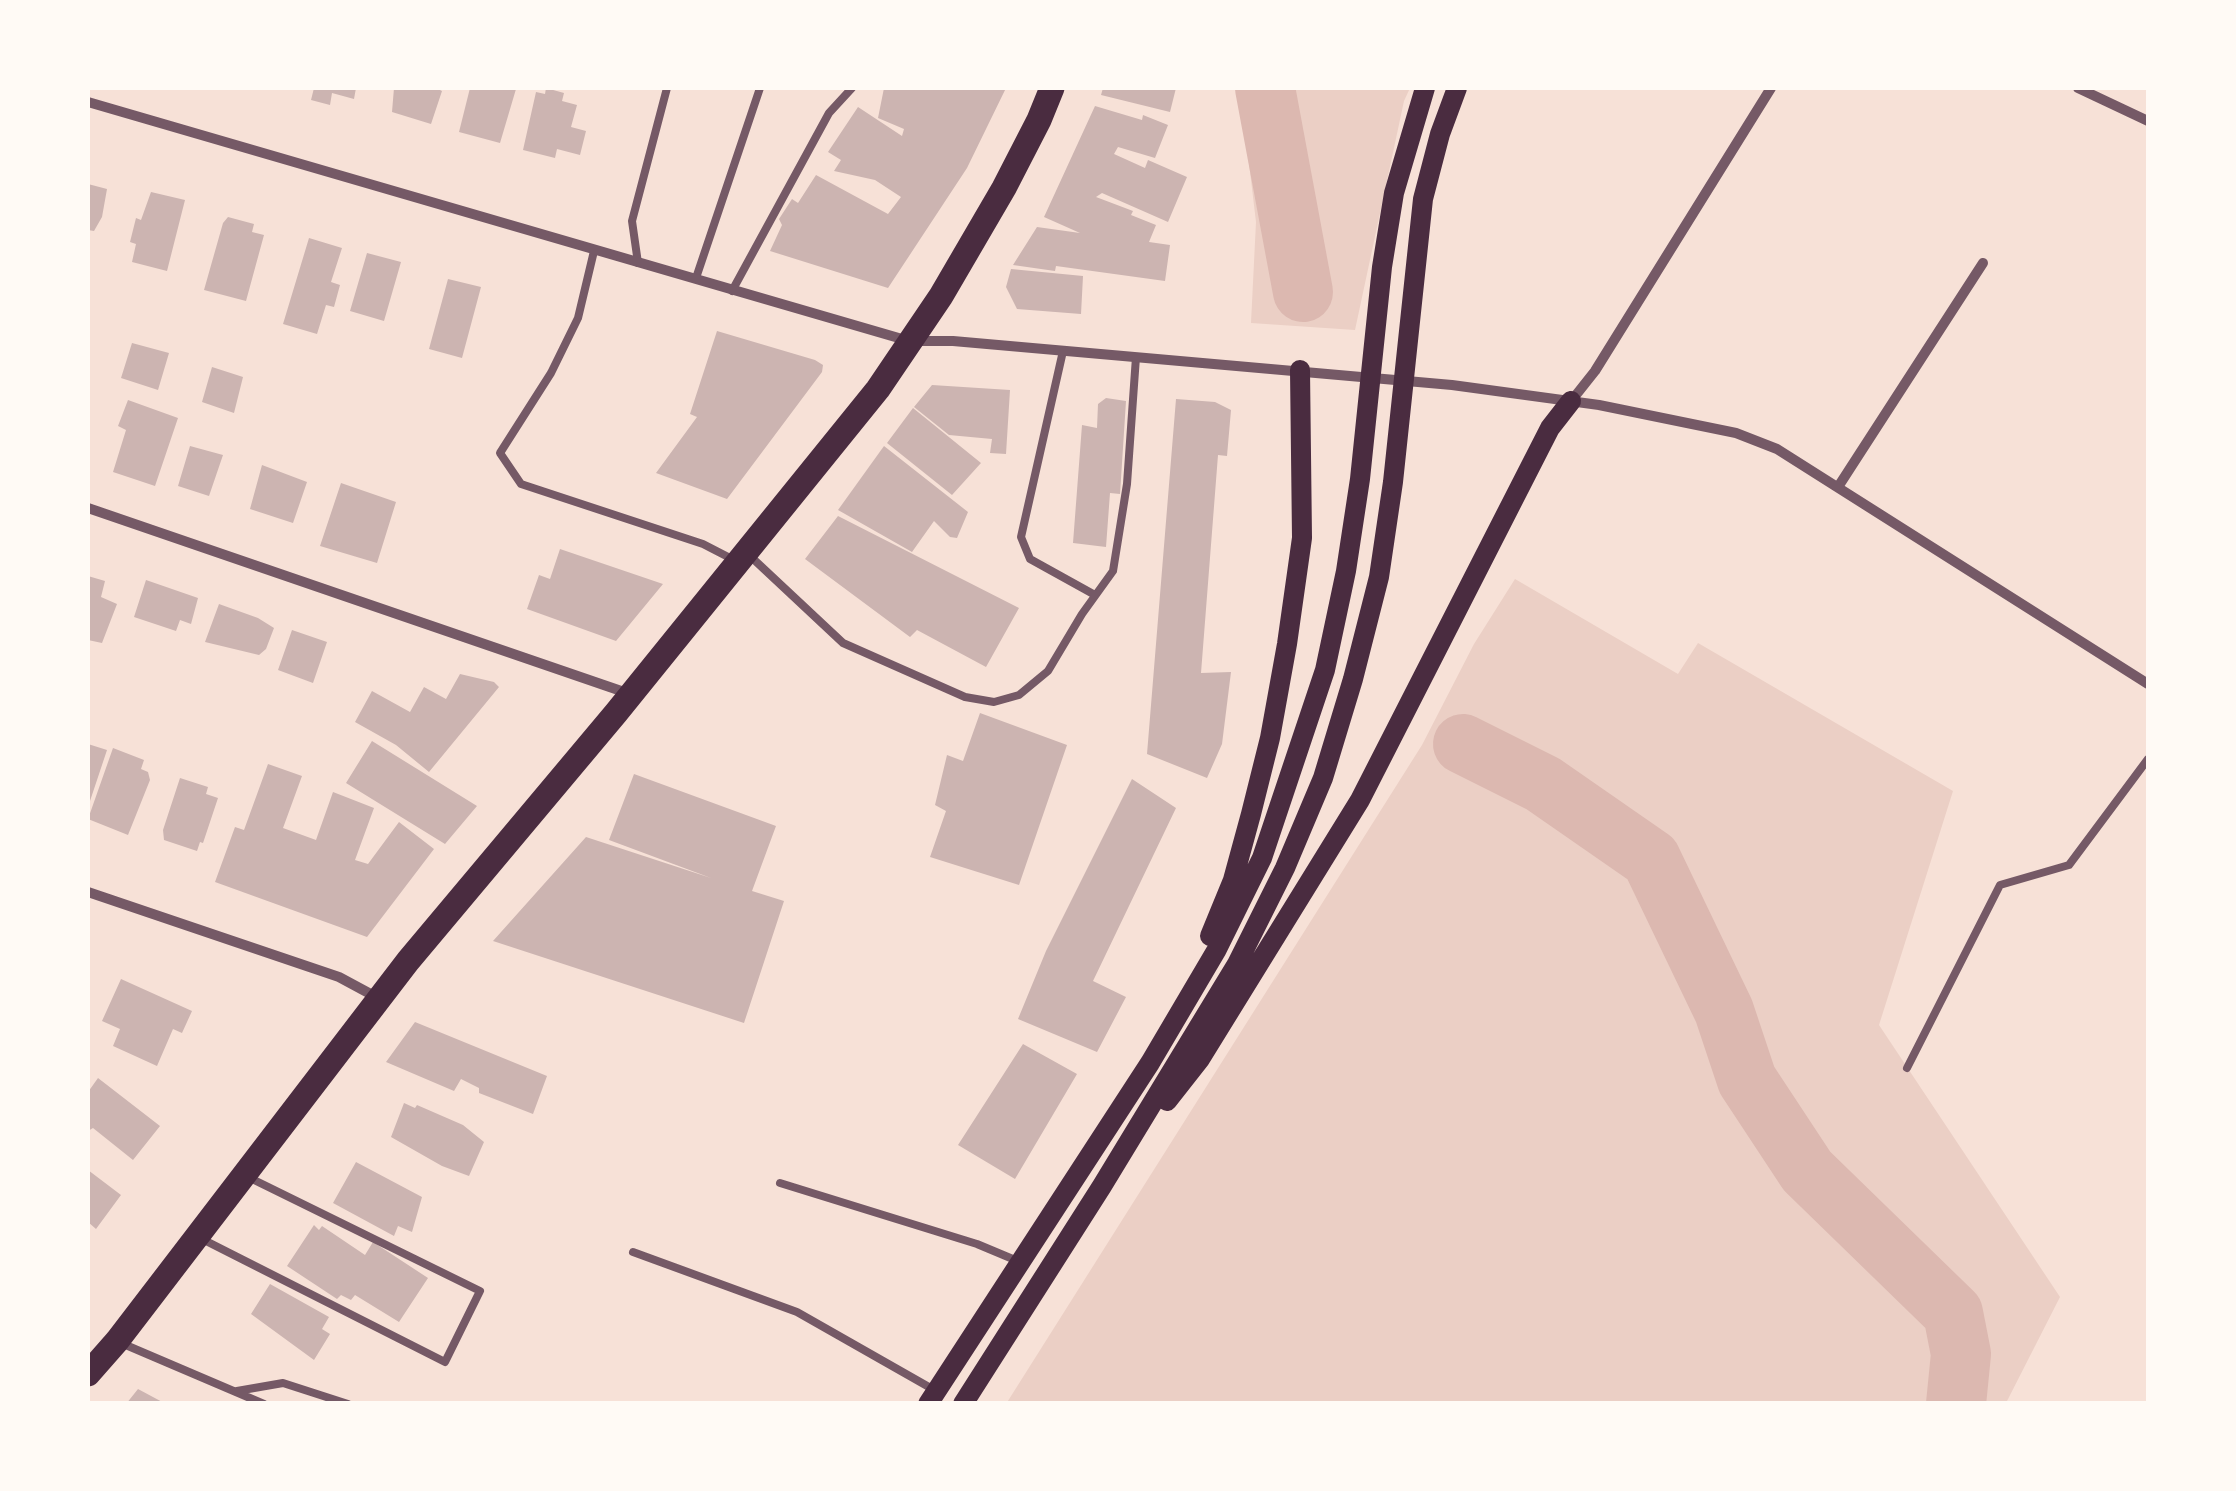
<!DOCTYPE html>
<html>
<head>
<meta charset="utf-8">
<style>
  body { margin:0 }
  #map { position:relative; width:2236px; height:1491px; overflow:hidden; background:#f7e1d7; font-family:"IBM Plex Sans",sans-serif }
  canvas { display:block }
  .frame { position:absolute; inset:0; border:90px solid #fffaf5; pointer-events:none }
</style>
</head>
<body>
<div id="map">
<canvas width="2236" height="1491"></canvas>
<div class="frame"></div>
</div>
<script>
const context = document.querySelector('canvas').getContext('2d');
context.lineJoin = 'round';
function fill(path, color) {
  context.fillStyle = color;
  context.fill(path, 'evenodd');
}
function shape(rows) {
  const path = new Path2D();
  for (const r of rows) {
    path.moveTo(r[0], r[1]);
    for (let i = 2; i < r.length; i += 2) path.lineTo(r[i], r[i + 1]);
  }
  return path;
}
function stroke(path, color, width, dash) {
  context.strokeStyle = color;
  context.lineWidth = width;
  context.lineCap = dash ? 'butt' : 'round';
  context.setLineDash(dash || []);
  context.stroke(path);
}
const green = shape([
  [1240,88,1410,88,1404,101,1355,330,1251,323,1256,222],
  [1515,579,1678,674,1698,643,1953,791,1879,1025,2060,1297,2006,1403,1006,1404,1422,745,1474,644]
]);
const river = shape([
  [1265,88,1303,292],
  [1463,744,1543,784,1651,859,1724,1011,1747,1080,1807,1171,1953,1313,1961,1354,1956,1404]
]);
const building = shape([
  [314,88,356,88,354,99,332,93,330,105,311,100],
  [394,88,436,88,442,91,431,124,392,112],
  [470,88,516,89,500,143,459,132],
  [546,88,564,93,562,101,577,105,571,127,586,131,580,155,557,149,555,158,523,150,536,92,545,94],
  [884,88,1006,88,967,168,888,288,770,251,782,225,779,219,792,199,798,203,816,175,888,214,901,197,875,180,834,171,841,160,828,152,858,107,902,136,904,129,878,118],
  [1103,88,1176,88,1170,112,1101,95],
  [1095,106,1142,120,1143,115,1168,125,1155,158,1118,147,1114,154,1145,168,1148,160,1187,177,1168,222,1102,193,1096,197,1133,211,1131,215,1156,225,1149,242,1170,245,1165,281,1056,266,1055,271,1013,265,1037,227,1080,233,1044,217],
  [88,184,107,189,102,217,94,231,88,230],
  [151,192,185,200,167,271,132,262,136,244,130,242,136,218,141,220],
  [228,217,254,224,252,232,264,235,246,301,204,290,223,223],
  [309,238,342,248,331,282,340,285,334,307,326,305,317,334,283,324],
  [367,253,401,262,384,321,350,311],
  [1011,269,1083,276,1081,314,1017,309,1006,287],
  [448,279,481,287,462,358,429,349],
  [717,331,815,360,823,365,822,372,727,499,656,473,697,417,690,414],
  [132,343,169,353,158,390,121,378],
  [212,367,243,377,234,413,202,402],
  [932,385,1010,390,1006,454,990,453,992,439,949,435,914,407],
  [1106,398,1126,401,1120,494,1110,493,1106,547,1073,543,1082,425,1097,428,1098,404],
  [1176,399,1215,402,1231,410,1227,456,1218,455,1201,673,1231,672,1222,744,1207,778,1147,754],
  [128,400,178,418,155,486,113,472,126,430,118,426],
  [913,408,981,463,952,495,887,443],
  [190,446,223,455,209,496,178,486],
  [884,446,968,512,957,538,950,537,934,521,912,552,838,510],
  [262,465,307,482,293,523,250,509],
  [341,483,396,502,377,563,320,546],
  [838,516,1019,608,986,667,917,630,910,637,805,559],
  [560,549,663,584,616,641,527,609,539,575,550,579],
  [88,576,105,581,101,597,117,604,102,643,88,640],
  [146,580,198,598,191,624,180,620,176,631,134,617],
  [219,604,258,618,274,628,266,649,259,655,205,642],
  [292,630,327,642,313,683,278,670],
  [460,674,494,682,499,687,429,772,396,745,355,722,372,691,410,712,424,687,446,699],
  [980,713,1067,745,1019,885,930,857,946,811,935,805,947,755,963,761],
  [372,741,477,806,445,844,346,783],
  [88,744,107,750,88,807],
  [113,748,144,760,141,769,148,772,150,780,128,835,88,819],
  [268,764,302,776,283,828,316,840,333,792,374,808,355,860,368,864,399,822,434,849,367,937,215,882,235,827,244,830],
  [634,774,776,826,752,891,784,901,744,1023,493,941,586,837,711,878,609,840],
  [180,778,208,787,206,794,218,798,203,843,200,842,197,851,164,840,163,830],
  [1132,779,1176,808,1093,981,1126,997,1097,1052,1018,1019,1046,951],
  [121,979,192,1011,182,1033,173,1029,157,1066,113,1046,120,1029,102,1021],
  [415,1022,547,1076,533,1114,479,1093,479,1088,461,1079,454,1091,386,1062],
  [1023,1044,1077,1074,1015,1179,958,1145],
  [98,1078,160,1126,133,1160,93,1128,88,1131,88,1092],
  [404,1103,415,1108,417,1105,463,1125,484,1142,469,1176,442,1166,391,1137],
  [356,1162,422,1197,412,1232,398,1226,394,1236,333,1203],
  [88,1170,121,1195,96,1229,88,1222],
  [314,1225,319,1230,322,1226,365,1255,373,1242,428,1278,399,1322,355,1295,351,1300,341,1295,337,1299,287,1266],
  [270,1284,329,1317,322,1329,330,1334,314,1360,251,1314],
  [138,1389,166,1404,126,1404]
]);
const service = shape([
  [594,251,578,318,551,373,500,453,521,484,703,544,734,560],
  [638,263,632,221,667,88],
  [696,278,760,88],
  [732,291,829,113,852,88],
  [1063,351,1021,537,1030,559,1095,595],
  [749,555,843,643,965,697,994,702,1019,695,1048,671,1082,614,1113,571,1127,484,1136,357],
  [1907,1068,2000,885,2069,865,2148,759],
  [780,1183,977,1244,1020,1262],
  [200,1238,445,1362,480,1291,250,1178],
  [633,1252,797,1312,936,1391],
  [121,1343,264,1404],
  [237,1391,283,1383,348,1404]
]);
const minor = shape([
  [2078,88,2148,121],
  [88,102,909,341,953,341,1452,385,1599,405,1736,433,1777,449,2148,684],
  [1572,400,1595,371,1771,88],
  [1838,487,1983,263],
  [88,508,630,694],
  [88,892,339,977,378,998]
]);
const secondary = shape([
  [1210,936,1233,880,1251,814,1270,738,1287,644,1302,538,1300,370],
  [1167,1101,1200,1059,1360,800,1550,428,1571,401],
  [928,1404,1150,1063,1216,951,1262,858,1325,670,1346,571,1360,479,1382,267,1394,193,1425,88],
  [963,1404,1102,1186,1237,964,1285,868,1323,778,1353,679,1379,577,1393,482,1423,199,1440,134,1457,88]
]);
const primary = shape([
  [88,1374,117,1341,408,961,616,713,878,389,941,296,1004,188,1039,120,1052,88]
]);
fill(green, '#ebcfc5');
stroke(river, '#dcb8b0', 60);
fill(building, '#ccb4b1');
stroke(service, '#755966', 8);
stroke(minor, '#755966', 10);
stroke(secondary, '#4a2c40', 20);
stroke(primary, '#4a2c40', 25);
</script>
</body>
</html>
